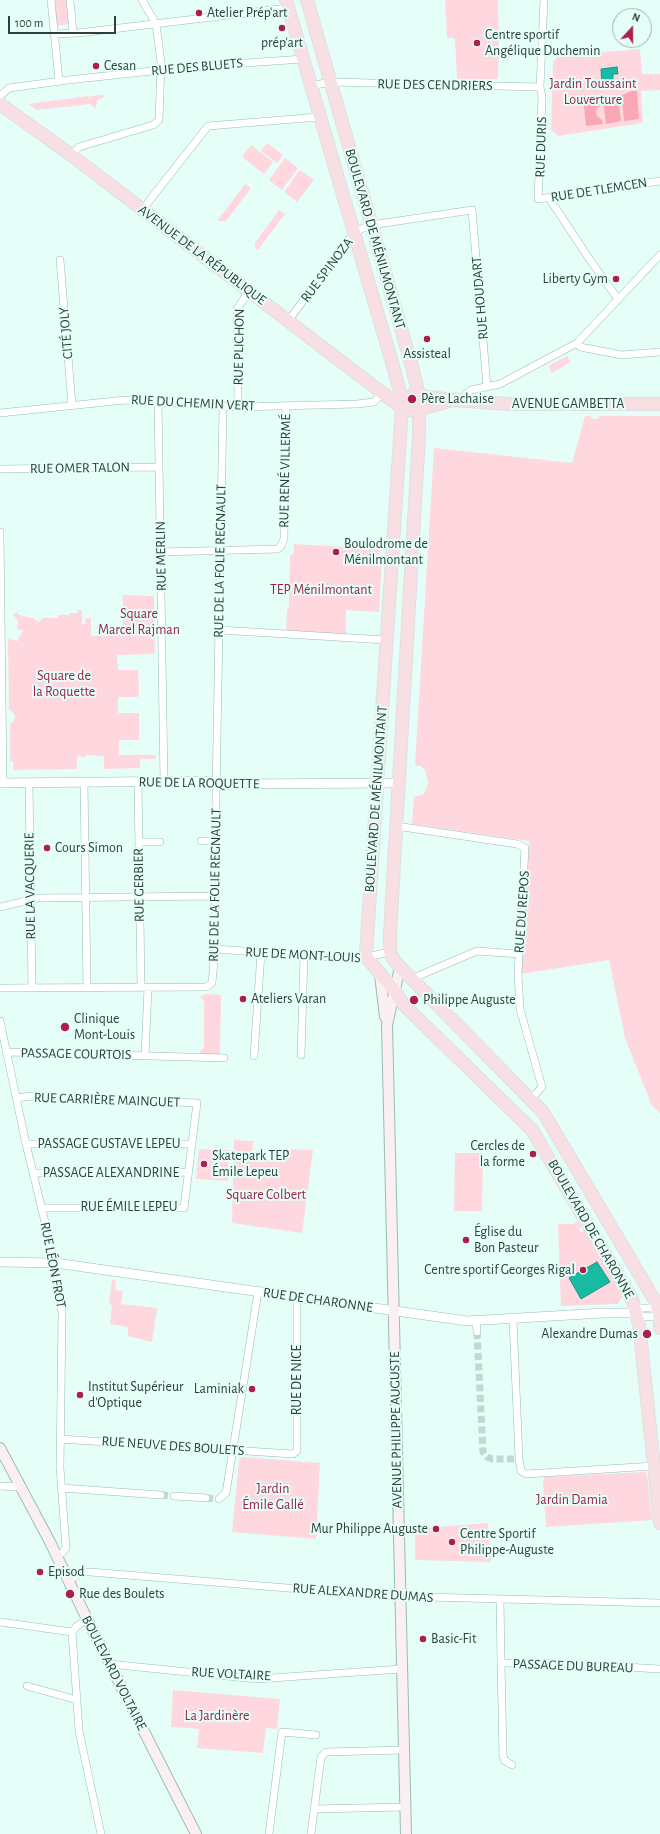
<!DOCTYPE html>
<html>
<head>
<meta charset="utf-8">
<style>
  body { margin:0 }
  #map { position:relative; width:660px; height:1834px; overflow:hidden; background:#e5fff8; font-family:"Alegreya Sans",sans-serif }
  canvas { display:block }
  .north { position:absolute; left:612px; top:8px; width:40px; height:40px; box-sizing:border-box; background:#e5fff8; border:1px solid #9cb3ad; border-radius:50%; rotate:21deg; font-size:11px; font-weight:700; line-height:16px; text-align:center; color:#2f403c }
  .north::after { content:''; display:block; margin:auto; width:14px; height:18px; background:#ae1d4f; clip-path:polygon(50% 0,100% 100%,50% 72%,0 100%) }
  .scale { position:absolute; left:8px; top:16px; width:108px; height:18px; box-sizing:border-box; border:2px solid #2f403c; border-top:0; padding-left:5px; font-size:12px; line-height:14px; white-space:nowrap; color:#2f403c; -webkit-text-stroke:3px #e5fff8; paint-order:stroke }
</style>
</head>
<body>
<div id="map">
<canvas width="660" height="1834"></canvas>
<div class="north">N</div>
<div class="scale">100 m</div>
</div>
<script>
const context = document.querySelector('canvas').getContext('2d');
context.lineJoin = 'round';
function fill(path, color) {
  context.fillStyle = color;
  context.fill(path, 'evenodd');
}
function shape(rows) {
  const path = new Path2D();
  for (const r of rows) {
    path.moveTo(r[0], r[1]);
    for (let i = 2; i < r.length; i += 2) path.lineTo(r[i], r[i + 1]);
  }
  return path;
}
function stroke(path, color, width, dash) {
  context.strokeStyle = color;
  context.lineWidth = width;
  context.lineCap = dash ? 'butt' : 'round';
  context.setLineDash(dash || []);
  context.stroke(path);
}
function label(font, color, halo, rows, align = 'center') {
  context.font = font + ' "Alegreya Sans",sans-serif';
  context.lineWidth = 4;
  context.setLineDash([]);
  context.textBaseline = 'middle';
  context.strokeStyle = halo;
  context.fillStyle = color;
  for (const [text, x, y, turn = 0] of rows) {
    context.save();
    context.translate(x, y);
    context.rotate((+turn || 0) * Math.PI / 180);
    context.textAlign = isNaN(turn) ? turn : align;
    if (halo) context.strokeText(text, 0, 0);
    context.fillText(text, 0, 0);
    context.restore();
  }
}
const green = shape([
  [52,0,67,0,69,24,55,26],
  [445,0,498,0,499,47,498,79,457,79,455,38,447,38],
  [640,49,642,74,660,74,660,90,641,91,643,123,558,136,551,130,553,62,559,56],
  [104,95,104,97,97,101,96,109,90,104,37,110,28,104,88,96,90,98,90,96],
  [267,143,283,155,277,163,261,151],
  [251,145,273,162,264,174,242,157],
  [285,158,298,168,282,190,269,180],
  [300,170,314,180,297,202,284,192],
  [245,184,251,188,226,221,220,221,218,220],
  [279,210,285,214,258,250,255,247,255,243],
  [567,356,571,362,552,373,548,366],
  [585,416,590,416,593,419,598,419,599,416,660,416,660,1113,652,1106,625,1038,609,960,521,974,529,841,412,824,414,797,424,794,428,784,426,771,421,766,415,765,434,448,572,463],
  [294,544,379,549,379,559,382,559,379,612,346,610,346,634,286,631,287,609,289,609,290,555,308,556,293,555],
  [123,595,154,596,155,654,117,655,118,670,138,670,139,691,138,697,118,697,118,713,139,713,139,740,119,740,119,755,156,755,156,759,140,759,140,768,104,769,104,756,86,755,86,757,81,757,80,755,77,756,77,769,13,770,13,761,10,761,10,724,13,722,15,717,13,712,9,709,8,639,18,641,19,637,23,630,19,630,17,628,18,621,12,613,14,614,18,612,18,615,22,615,22,616,34,618,35,620,39,622,43,618,58,618,58,615,69,615,70,613,78,613,78,610,82,610,82,624,85,624,86,618,91,618,91,636,123,635],
  [205,994,221,995,220,1055,201,1055,200,1051,204,1048,204,1001,200,997],
  [234,1140,253,1141,252,1161,281,1162,282,1149,313,1150,302,1233,232,1223],
  [199,1149,229,1150,228,1181,196,1179],
  [455,1153,483,1153,482,1211,454,1211],
  [578,1221,581,1227,579,1229,581,1232,584,1231,623,1296,618,1304,561,1306,558,1224,573,1224],
  [112,1280,116,1280,115,1290,123,1291,121,1304,157,1308,152,1342,128,1336,128,1327,110,1324,112,1305,109,1304],
  [242,1457,320,1463,316,1539,232,1532,239,1460],
  [644,1472,647,1474,652,1520,546,1527,543,1480,545,1477],
  [488,1523,491,1562,415,1560,415,1529],
  [173,1690,280,1699,277,1729,266,1728,263,1753,197,1748,199,1729,171,1727]
]);
const forest = shape([
  [632,91,637,91,639,119,624,121,622,95],
  [583,96,599,101,600,105,596,110,596,113,597,116,602,120,603,124,586,126],
  [618,97,621,121,606,124,603,101]
]);
const water = shape([
  [617,67,618,74,613,74,613,80,619,81,619,84,602,86,601,69,617,67],
  [597,1262,610,1282,581,1299,569,1278,597,1262]
]);
const minorTunnel = shape([
  [477,1332,483,1452,487,1457,492,1459,519,1459],
  [161,1495,174,1496],
  [206,1498,219,1499]
]);
const minor = shape([
  [51,0,59,81],
  [70,0,73,32],
  [544,0,540,87,542,97,538,199,660,181],
  [54,34,78,33,288,8],
  [311,86,330,82,540,87],
  [0,96,9,88,68,80,189,67,303,59],
  [71,155,79,147,153,125,159,120,161,63,156,24,142,0],
  [549,198,590,260,618,299],
  [142,210,208,126,319,117],
  [60,260,72,405],
  [288,321,354,233,361,229,371,225,472,210,487,387],
  [577,343,580,347,622,355,660,352],
  [465,401,466,394,471,390,500,384,577,343,660,255],
  [158,402,164,782],
  [238,407,237,309,249,291],
  [0,413,125,400,238,407,357,404,374,402,383,393],
  [0,469,159,467],
  [0,532,3,783],
  [161,552,278,549,281,546,284,539,286,406],
  [219,630,386,640],
  [84,782,87,988],
  [138,782,141,988],
  [29,783,32,988],
  [396,826,517,844,525,848,518,974,520,1009,542,1087,530,1100],
  [201,841,215,841],
  [139,842,160,842],
  [0,907,38,898,215,896],
  [215,949,357,959,390,952],
  [411,979,477,951,519,954],
  [0,988,206,987,212,983,215,949,216,793,223,407],
  [0,1021,26,1144,55,1263,62,1314,60,1468,66,1548,62,1553,56,1556],
  [6,1052,224,1058],
  [301,1055,304,956],
  [145,1056,148,988],
  [254,1056,261,953],
  [16,1098,32,1096,197,1103,184,1208,41,1208],
  [26,1144,192,1144],
  [34,1173,188,1172],
  [659,1311,654,1316,649,1317,642,1316,637,1313,640,1308,653,1308,660,1311],
  [513,1319,519,1459,521,1471,526,1474,654,1466],
  [476,1321,477,1332],
  [60,1439,293,1454,297,1451,297,1297],
  [0,1486,21,1487],
  [61,1488,161,1495],
  [174,1496,206,1498],
  [219,1499,226,1493,258,1292],
  [68,1580,84,1572,90,1572,386,1596,660,1603],
  [500,1599,501,1663,554,1663,660,1669],
  [87,1619,77,1626,72,1632,76,1688,79,1731,101,1834],
  [0,1622,72,1632],
  [501,1663,503,1756,505,1761,512,1765],
  [109,1664,257,1679,401,1669],
  [27,1686,77,1700],
  [314,1809,405,1807],
  [269,1834,282,1732,316,1735],
  [311,1834,321,1757,326,1752,403,1750]
]);
const tertiary = shape([
  [0,783,208,781,225,784,399,783],
  [0,1262,55,1263,467,1321,604,1313,637,1313]
]);
const secondary = shape([
  [400,967,387,1025,406,1834],
  [380,975,385,1017],
  [0,1448,50,1542,87,1619,196,1834]
]);
const primary = shape([
  [286,0,391,359,399,388,402,408,366,953,367,958,394,990,404,1005,532,1130,632,1299,639,1324,660,1523],
  [307,0,411,363,419,395,419,435,390,933,390,952,394,960,400,967,543,1112,654,1299,659,1311,660,1328],
  [0,104,71,155,402,408,414,411,453,400],
  [412,395,453,400,509,404,660,404]
]);
const markers = [
  [199,13,4,"#ae1d4f"],
  [282,28,4,"#ae1d4f"],
  [477,43,4,"#ae1d4f"],
  [96,66,4,"#ae1d4f"],
  [616,279,4,"#ae1d4f"],
  [427,339,4,"#ae1d4f"],
  [412,399,5,"#ae1d4f"],
  [336,552,4,"#ae1d4f"],
  [47,848,4,"#ae1d4f"],
  [243,999,4,"#ae1d4f"],
  [414,1000,5,"#ae1d4f"],
  [65,1027,5,"#ae1d4f"],
  [533,1154,4,"#ae1d4f"],
  [204,1164,4,"#ae1d4f"],
  [466,1240,4,"#ae1d4f"],
  [583,1270,4,"#ae1d4f"],
  [647,1334,5,"#ae1d4f"],
  [252,1389,4,"#ae1d4f"],
  [80,1395,4,"#ae1d4f"],
  [436,1529,4,"#ae1d4f"],
  [452,1542,4,"#ae1d4f"],
  [40,1572,4,"#ae1d4f"],
  [70,1594,5,"#ae1d4f"],
  [423,1639,4,"#ae1d4f"]
];
const poiNames = [
  ["Atelier Prép'art",207,13],
  ["Centre sportif",485,35],
  ["Angélique Duchemin",485,51],
  ["prép'art",282,43,"center"],
  ["Cesan",104,66],
  ["Liberty Gym",608,279,"right"],
  ["Assisteal",427,354,"center"],
  ["Père Lachaise",421,399],
  ["Boulodrome de",344,544],
  ["Ménilmontant",344,560],
  ["Cours Simon",55,848],
  ["Ateliers Varan",251,999],
  ["Philippe Auguste",423,1000],
  ["Clinique",74,1019],
  ["Mont-Louis",74,1035],
  ["Cercles de",525,1146,"right"],
  ["la forme",525,1162,"right"],
  ["Skatepark TEP",212,1156],
  ["Émile Lepeu",212,1172],
  ["Église du",474,1232],
  ["Bon Pasteur",474,1248],
  ["Centre sportif Georges Rigal",575,1270,"right"],
  ["Alexandre Dumas",638,1334,"right"],
  ["Institut Supérieur",88,1387],
  ["d'Optique",88,1403],
  ["Laminiak",244,1389,"right"],
  ["Mur Philippe Auguste",428,1529,"right"],
  ["Centre Sportif",460,1534],
  ["Philippe-Auguste",460,1550],
  ["Episod",48,1572],
  ["Rue des Boulets",79,1594],
  ["Basic-Fit",431,1639]
];
const streetNames = [
  ["RUE DES BLUETS",197,67,-5],
  ["RUE DES CENDRIERS",435,85,1],
  ["RUE DURIS",541,147,-88],
  ["RUE DE TLEMCEN",599,190,-9],
  ["BOULEVARD DE MÉNILMONTANT",375,239,74],
  ["AVENUE DE LA RÉPUBLIQUE",202,255,37],
  ["RUE SPINOZA",327,270,-53],
  ["RUE HOUDART",480,298,-95],
  ["CITÉ JOLY",66,333,-95],
  ["RUE PLICHON",239,347,-89],
  ["RUE DU CHEMIN VERT",193,403,3],
  ["AVENUE GAMBETTA",568,404],
  ["RUE OMER TALON",80,468,-1],
  ["RUE RENÉ VILLERMÉ",285,471,-89],
  ["RUE MERLIN",161,556,-91],
  ["RUE DE LA FOLIE REGNAULT",220,561,-89],
  ["RUE DE LA ROQUETTE",199,783,1],
  ["BOULEVARD DE MÉNILMONTANT",376,799,-86],
  ["RUE GERBIER",139,885,-91],
  ["RUE DE LA FOLIE REGNAULT",215,885,-89],
  ["RUE LA VACQUERIE",30,886,-91],
  ["RUE DU REPOS",522,912,-86],
  ["RUE DE MONT-LOUIS",303,955,3],
  ["PASSAGE COURTOIS",76,1054,1],
  ["RUE CARRIÈRE MAINGUET",107,1100,2],
  ["PASSAGE GUSTAVE LEPEU",109,1144],
  ["PASSAGE ALEXANDRINE",111,1173],
  ["RUE ÉMILE LEPEU",129,1207],
  ["BOULEVARD DE CHARONNE",591,1229,60],
  ["RUE LÉON FROT",53,1265,79],
  ["RUE DE CHARONNE",318,1300,8],
  ["RUE DE NICE",297,1380,-90],
  ["AVENUE PHILIPPE AUGUSTE",396,1430,-91],
  ["RUE NEUVE DES BOULETS",173,1446,4],
  ["RUE ALEXANDRE DUMAS",363,1593,4],
  ["PASSAGE DU BUREAU",573,1666,2],
  ["BOULEVARD VOLTAIRE",114,1673,63],
  ["RUE VOLTAIRE",231,1674,3]
];
const parkNames = [
  ["Jardin Toussaint",593,84],
  ["Louverture",593,100],
  ["TEP Ménilmontant",321,590],
  ["Square",139,614],
  ["Marcel Rajman",139,630],
  ["Square de",64,676],
  ["la Roquette",64,692],
  ["Square Colbert",266,1195],
  ["Jardin",273,1489],
  ["Émile Gallé",273,1505],
  ["Jardin Damia",572,1500],
  ["La Jardinère",217,1716]
];
fill(green, '#fed8de');
fill(forest, '#faa6b5');
fill(water, '#16bba2');
stroke(water, '#1e9683', 1);
stroke(minorTunnel, '#c1d9d2', 7, [7, 3.5]);
stroke(minor, '#95beb4', 8);
stroke(tertiary, '#95beb4', 10);
stroke(secondary, '#95beb4', 12);
stroke(primary, '#dee0e0', 14);
stroke(minor, '#fff', 7);
stroke(tertiary, '#fff', 9);
stroke(secondary, '#fbeff1', 10);
stroke(primary, '#f7dfe3', 12);
for (const [x, y, r, color] of markers) {
  const dot = new Path2D();
  dot.arc(x, y, r, 0, 2 * Math.PI);
  context.fillStyle = color;
  context.fill(dot);
  stroke(dot, '#e5fff8', 1.5);
}
label('14px', '#2f403c', '#e5fff8', poiNames, 'left');
label('14px', '#2f403c', '#e5fff8', streetNames);
label('14px', '#992147', '#e5fff8', parkNames);
</script>
</body>
</html>
